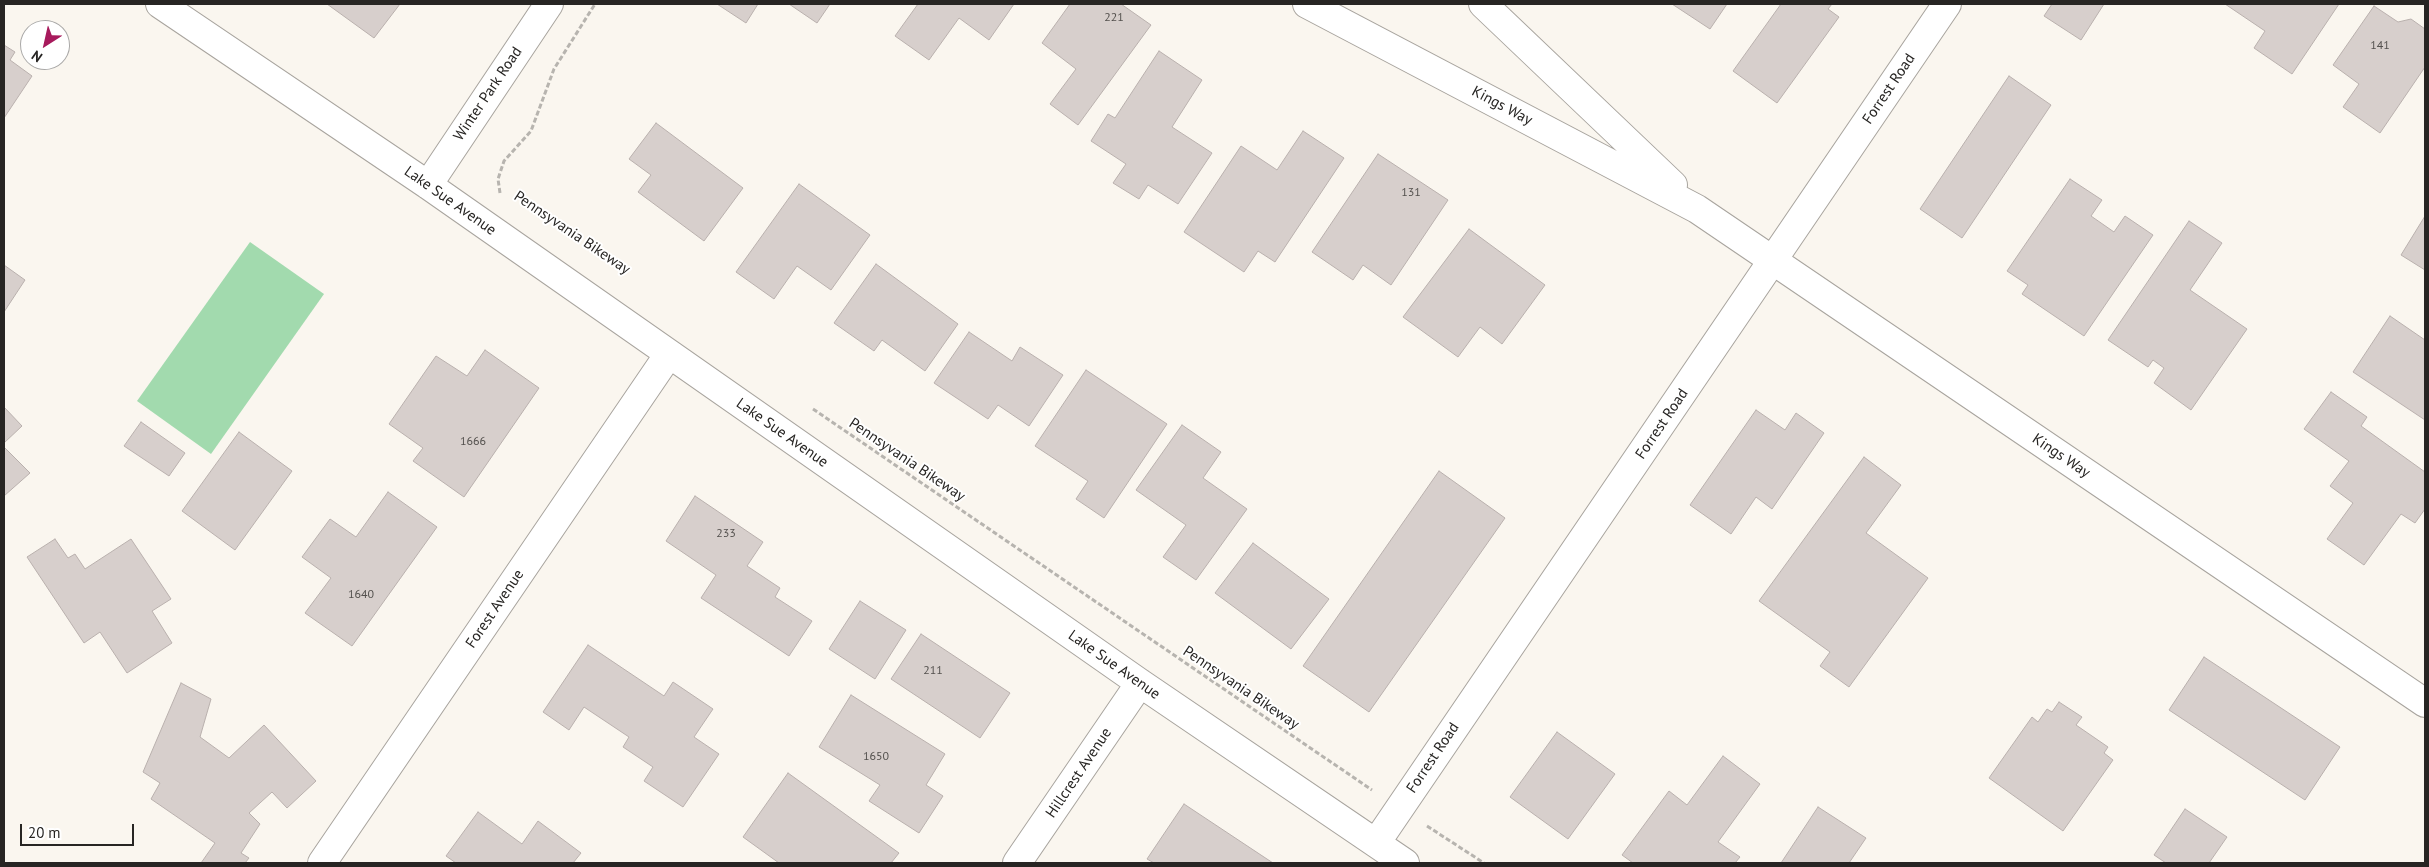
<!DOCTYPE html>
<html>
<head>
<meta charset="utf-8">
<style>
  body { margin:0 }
  #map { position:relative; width:2429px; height:867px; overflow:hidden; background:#faf6ef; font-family:"PT Sans",sans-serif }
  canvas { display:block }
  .frame { position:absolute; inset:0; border:5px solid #272523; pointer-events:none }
  .north { position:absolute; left:20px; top:20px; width:50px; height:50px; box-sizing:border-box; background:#fff; border:1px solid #a9a8a7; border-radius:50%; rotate:215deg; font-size:14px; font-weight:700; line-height:20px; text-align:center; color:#272523 }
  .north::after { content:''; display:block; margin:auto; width:18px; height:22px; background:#a71a5c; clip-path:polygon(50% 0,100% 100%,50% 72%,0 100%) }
  .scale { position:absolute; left:20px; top:824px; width:114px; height:22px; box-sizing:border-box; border:2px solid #272523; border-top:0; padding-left:6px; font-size:15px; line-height:18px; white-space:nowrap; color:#272523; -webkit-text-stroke:4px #fff; paint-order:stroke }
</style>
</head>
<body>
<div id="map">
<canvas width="2429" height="867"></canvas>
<div class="frame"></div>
<div class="north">N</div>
<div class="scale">20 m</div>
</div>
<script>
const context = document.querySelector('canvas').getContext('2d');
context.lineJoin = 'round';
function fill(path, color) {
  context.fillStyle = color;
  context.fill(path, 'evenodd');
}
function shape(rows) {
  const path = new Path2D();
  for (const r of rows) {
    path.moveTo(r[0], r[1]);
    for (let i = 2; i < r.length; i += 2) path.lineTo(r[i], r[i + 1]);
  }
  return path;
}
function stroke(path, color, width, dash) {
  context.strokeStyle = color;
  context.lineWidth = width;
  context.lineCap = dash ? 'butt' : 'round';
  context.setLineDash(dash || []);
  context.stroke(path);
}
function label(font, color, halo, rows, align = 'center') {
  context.font = font + ' "PT Sans",sans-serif';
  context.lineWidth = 4;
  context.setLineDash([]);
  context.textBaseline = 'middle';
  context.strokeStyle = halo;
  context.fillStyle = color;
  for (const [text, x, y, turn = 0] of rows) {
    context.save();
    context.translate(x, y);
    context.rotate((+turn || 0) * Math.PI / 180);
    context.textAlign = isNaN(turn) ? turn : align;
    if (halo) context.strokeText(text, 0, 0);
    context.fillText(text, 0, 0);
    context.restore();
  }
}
const green = shape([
  [250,242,324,294,211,454,137,401]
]);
const building = shape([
  [327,4,400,4,374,38,327,4],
  [717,4,758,4,746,23,717,4],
  [789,4,830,4,817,23,789,4],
  [918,4,1014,4,989,40,959,18,929,60,895,36,918,4],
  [1070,4,1121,4,1151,25,1078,125,1050,104,1076,69,1042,43,1070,4],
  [1672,4,1727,4,1710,29,1672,4],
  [1781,4,1832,4,1828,9,1839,17,1777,103,1733,71,1781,4],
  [2052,4,2104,4,2081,40,2044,16,2052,4],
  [2225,4,2339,4,2292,74,2254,48,2265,31,2225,4],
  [2374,6,2398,22,2411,19,2425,29,2425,67,2380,133,2343,107,2359,84,2333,65,2374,6],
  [4,45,15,52,10,60,32,76,4,118,4,45],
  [1159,51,1202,80,1172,127,1212,153,1178,204,1148,185,1139,199,1113,183,1126,164,1091,141,1108,114,1115,118,1159,51],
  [2009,76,2051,105,1962,238,1920,209,2009,76],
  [656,123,743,188,704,241,638,192,651,175,629,159,656,123],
  [1303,131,1344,158,1275,262,1258,251,1244,272,1184,232,1241,146,1277,170,1303,131],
  [1378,154,1448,200,1391,285,1363,265,1353,280,1312,252,1378,154],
  [2070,179,2102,200,2091,216,2114,232,2125,216,2153,235,2084,336,2022,294,2028,285,2007,271,2070,179],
  [799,184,870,235,831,290,797,266,774,299,736,272,799,184],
  [2425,216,2425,270,2401,255,2425,216],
  [2189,221,2222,243,2190,290,2247,329,2191,410,2154,383,2164,368,2153,360,2148,367,2108,340,2189,221],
  [1469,229,1545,285,1502,344,1480,327,1458,357,1403,317,1469,229],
  [876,264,958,324,925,371,882,340,874,351,834,323,876,264],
  [4,265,25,280,4,312,4,265],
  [2390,316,2425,340,2425,420,2353,372,2390,316],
  [969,332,1012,361,1020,347,1063,375,1029,426,998,405,988,419,934,383,969,332],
  [485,350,539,388,464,497,413,461,423,448,389,424,436,356,467,376,485,350],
  [1086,370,1167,424,1104,518,1076,499,1088,481,1035,446,1086,370],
  [2331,392,2367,417,2361,426,2425,472,2425,509,2415,523,2401,514,2364,565,2327,539,2353,503,2330,486,2349,461,2304,429,2331,392],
  [4,407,22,426,4,443,4,407],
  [1756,410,1785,430,1796,413,1824,433,1772,509,1756,497,1731,534,1690,505,1756,410],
  [141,422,185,453,169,476,124,446,141,422],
  [1182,425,1221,452,1203,478,1247,509,1196,580,1163,557,1186,525,1136,490,1182,425],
  [239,432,292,471,235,550,182,511,239,432],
  [4,447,30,473,4,496,4,447],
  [1864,457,1901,485,1866,533,1928,578,1849,687,1820,666,1830,652,1759,601,1864,457],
  [1439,471,1505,518,1369,712,1303,666,1439,471],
  [388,492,437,527,352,646,305,613,331,578,302,557,330,519,356,537,388,492],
  [695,496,763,542,747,566,780,588,775,597,812,621,789,656,701,598,716,575,666,541,695,496],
  [55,539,68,558,75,554,85,569,131,539,171,599,152,611,172,643,127,673,100,632,84,643,27,557,55,539],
  [1253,543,1329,599,1291,649,1215,593,1253,543],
  [860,601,906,630,875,679,829,649,860,601],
  [921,634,1010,693,980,738,891,679,921,634],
  [588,645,664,696,673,682,713,709,694,737,719,754,683,807,644,781,653,767,623,747,629,737,584,707,569,730,543,712,588,645],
  [2204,657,2340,747,2305,800,2169,710,2204,657],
  [181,683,211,699,200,737,229,758,264,725,316,781,287,808,272,792,249,813,260,824,241,853,249,858,245,863,201,863,215,843,151,799,160,783,143,772,181,683],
  [851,695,945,754,926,785,943,796,919,833,869,801,880,785,819,747,851,695],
  [2059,702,2082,717,2076,725,2108,747,2104,753,2113,760,2063,831,1989,778,2032,717,2038,722,2047,709,2052,712,2059,702],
  [1557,732,1615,774,1568,839,1510,797,1557,732],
  [1723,756,1760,784,1718,842,1740,857,1735,863,1633,863,1622,855,1669,791,1687,805,1723,756],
  [788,773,899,853,891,863,779,863,743,837,788,773],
  [1184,804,1273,863,1154,863,1147,859,1184,804],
  [1818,807,1866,838,1849,863,1781,863,1818,807],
  [2185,809,2227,837,2209,863,2166,863,2154,855,2185,809],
  [478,812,522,844,538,821,581,853,573,863,456,863,446,856,478,812]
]);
const path = shape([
  [500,193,498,179,504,161,531,131,554,69,595,4],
  [813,409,1372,790],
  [1427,826,1484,863]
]);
const minor = shape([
  [160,4,428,185,1140,683,1405,863],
  [1307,4,1697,209,2425,703],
  [1483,4,1673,185],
  [428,185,549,4],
  [1376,843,1947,4],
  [322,863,669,354],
  [1017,863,1140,683]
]);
const numberNames = [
  ["221",1114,18],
  ["141",2380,46],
  ["131",1411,193],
  ["1666",473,442],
  ["233",726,534],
  ["1640",361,595],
  ["211",933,671],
  ["1650",876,757]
];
const streetNames = [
  ["Forrest Road",1889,89,-56],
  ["Winter Park Road",488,94,-56],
  ["Kings Way",1502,106,28],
  ["Lake Sue Avenue",450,201,35],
  ["Pennsyvania Bikeway",572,233,34],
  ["Forrest Road",1662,424,-56],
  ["Lake Sue Avenue",782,433,35],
  ["Kings Way",2061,456,34],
  ["Pennsyvania Bikeway",907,460,34],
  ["Forest Avenue",495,609,-56],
  ["Lake Sue Avenue",1114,665,35],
  ["Pennsyvania Bikeway",1241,688,34],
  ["Forrest Road",1433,758,-56],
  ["Hillcrest Avenue",1079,773,-56]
];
fill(green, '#a2daae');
fill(building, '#d7cfcc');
stroke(building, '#b9b0ad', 1);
stroke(minor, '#a8a49e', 30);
stroke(path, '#b7b4af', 3, [5, 2.5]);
stroke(minor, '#fff', 28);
label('12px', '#53504d', null, numberNames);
label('15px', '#272523', '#fff', streetNames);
</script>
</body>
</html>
